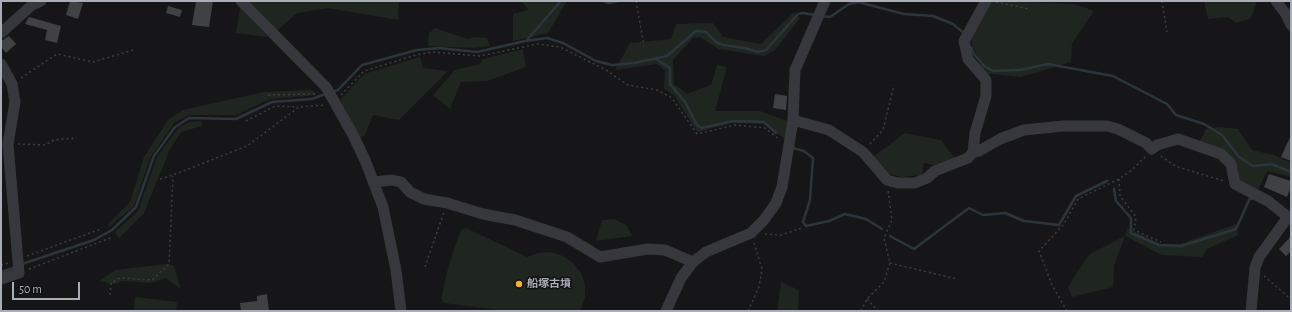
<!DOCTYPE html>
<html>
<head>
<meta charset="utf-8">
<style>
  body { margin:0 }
  #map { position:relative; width:1292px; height:312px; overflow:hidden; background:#161618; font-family:"Alegreya Sans",sans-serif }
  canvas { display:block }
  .frame { position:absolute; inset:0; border:2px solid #a8adb8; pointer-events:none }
  .scale { position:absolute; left:12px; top:282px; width:68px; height:18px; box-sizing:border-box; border:2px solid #a8adb8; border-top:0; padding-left:5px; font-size:12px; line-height:14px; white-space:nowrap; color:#a8adb8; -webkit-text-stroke:3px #111113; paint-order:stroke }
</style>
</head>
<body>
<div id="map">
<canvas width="1292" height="312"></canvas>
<div class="frame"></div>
<div class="scale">50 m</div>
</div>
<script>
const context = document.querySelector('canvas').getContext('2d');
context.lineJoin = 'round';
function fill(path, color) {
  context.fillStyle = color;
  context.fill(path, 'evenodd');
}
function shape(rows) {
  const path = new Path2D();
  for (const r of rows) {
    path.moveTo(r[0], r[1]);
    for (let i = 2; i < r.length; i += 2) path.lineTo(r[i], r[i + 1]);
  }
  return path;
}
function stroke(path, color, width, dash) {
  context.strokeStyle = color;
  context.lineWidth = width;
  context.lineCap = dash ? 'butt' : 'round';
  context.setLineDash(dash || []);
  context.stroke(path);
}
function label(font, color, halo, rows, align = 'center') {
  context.font = font + ' "Alegreya Sans","Noto Sans JP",sans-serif';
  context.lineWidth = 3;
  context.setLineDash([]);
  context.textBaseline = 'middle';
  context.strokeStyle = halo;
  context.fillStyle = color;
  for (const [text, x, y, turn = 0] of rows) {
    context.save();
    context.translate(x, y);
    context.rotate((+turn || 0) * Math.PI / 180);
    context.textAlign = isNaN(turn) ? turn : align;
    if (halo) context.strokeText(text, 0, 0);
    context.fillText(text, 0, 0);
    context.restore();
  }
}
const green = shape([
  [246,1,399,1,398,20,328,8,297,13,277,31],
  [521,1,567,1,548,33,513,41,513,14,529,10],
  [989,1,1075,4,1094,11,1072,43,1071,62,1021,77,984,73,970,39],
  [1204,1,1256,1,1256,5,1251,18,1237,23,1227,17,1208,19],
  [240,8,268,37,236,33],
  [794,12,800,18,775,50,764,56,719,49,700,37,693,38,673,60,674,84,687,94,711,85,717,65,727,67,715,111,760,111,787,121,785,139,763,124,732,123,697,132,674,95,664,89,665,70,657,64,615,70,630,43,671,39,676,24,713,23,723,37,761,44],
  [435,28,468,39,475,37,487,38,490,46,474,48,428,46,429,33],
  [523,49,526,67,487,81,461,82,450,109,433,95,455,70,480,64,483,59],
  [420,57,423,68,448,71,399,120,373,115,365,135,360,138,340,100,364,74],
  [313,90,316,95,270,99,236,115,189,115,175,122,150,158,134,206,109,227,108,224,130,202,144,157,168,120,183,110,264,92],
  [202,121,202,126,181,132,170,149,144,213,119,238,115,232,138,211,157,157,179,127,190,122],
  [1219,127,1238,129,1252,150,1274,155,1291,163,1291,177,1267,171,1257,192,1238,184,1234,162,1198,145,1206,129],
  [905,133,941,140,956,160,940,166,924,163,922,175,901,177,884,172,873,157],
  [614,219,626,225,633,236,596,241,602,220],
  [1236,224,1238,235,1207,249,1202,257,1162,255,1125,236,1114,266,1113,287,1072,297,1068,288,1075,275,1090,254,1125,236,1127,228,1161,244,1180,244],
  [466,228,527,257,538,253,551,252,563,256,573,263,581,273,585,285,585,297,580,311,508,311,444,303,441,299,449,264,461,230],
  [166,264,174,266,181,289,166,278,151,283,123,281,114,284,99,281,116,270],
  [781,282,799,290,798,311,777,311],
  [135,297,177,302,176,311,134,311]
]);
const stream = shape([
  [603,1,609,3,618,1],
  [822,16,830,17,849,4,858,2,904,14,933,16,953,24,965,34],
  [526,41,561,1],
  [971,47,974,54,984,66,993,71,1020,70,1048,64,1113,76,1167,104,1176,115,1204,124,1222,135,1239,157,1253,166,1271,164,1291,172],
  [656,59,670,68,670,84,685,102,697,125,702,128,733,121,764,122,776,133],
  [332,92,338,90,362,65,417,50,439,48,477,52,525,41,547,38,563,43,596,61,612,65,634,63,667,56,696,31,706,32,716,42,723,45,745,48,758,52,766,50,798,14,803,13,815,15],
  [793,148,804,151,813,158,810,200,803,222,806,226,829,221,845,214,866,219,882,229],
  [1114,189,1116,201,1131,218,1131,233,1159,245,1181,246,1236,229,1250,198,1252,199],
  [890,236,914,249,969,208,983,215,1005,213,1024,221,1059,225,1076,196,1107,181],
  [22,264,94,240,112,230,136,207,154,156,175,127,189,118,236,119,272,102,312,99,325,94],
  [1,272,16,267]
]);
const building = shape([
  [70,1,83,3,78,19,66,15],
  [196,1,213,1,209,27,192,25],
  [168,6,182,10,180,17,166,13],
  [29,17,61,26,57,43,45,40,47,30,25,24],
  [9,36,16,44,6,53,1,47,1,41],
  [775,94,787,96,786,110,773,108],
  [1291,135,1291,161,1281,157],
  [1269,174,1291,181,1291,187,1287,197,1264,187],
  [1291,236,1291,251,1286,256,1279,249],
  [267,294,269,311,241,311,240,303,257,301,257,296]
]);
const path = shape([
  [636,1,644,46],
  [1162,1,1167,32],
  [996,2,1029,9],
  [21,78,57,54,93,62,133,50],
  [268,95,314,94,318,92],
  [341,95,364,71,416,55,432,52,480,56,537,44,560,47,606,70,628,85,657,90,672,98,697,134,735,125,765,128,780,140],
  [246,121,275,106,298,107],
  [18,144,46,145,54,140,77,138],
  [870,144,883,130,894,85],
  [1161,156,1175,166,1224,181],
  [160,179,173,175,247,146,299,107,325,105],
  [1119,179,1120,196,1136,217,1134,230,1161,242],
  [765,234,781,235,802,228],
  [27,256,101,229],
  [890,263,957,279],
  [1,265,9,263],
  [425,267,444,212],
  [29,269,113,237],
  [1264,276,1291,299],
  [110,295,111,283,120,278,152,280,169,264,173,176],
  [867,299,878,311],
  [748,311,759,287,762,269,754,243],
  [861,311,867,299,884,282,890,263,884,238,892,220,888,190],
  [1067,311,1052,285,1039,251,1064,224,1078,199,1119,179,1132,170,1146,156]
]);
const minor = shape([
  [241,1,326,87,352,133,365,160,383,207,396,270,401,311],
  [1276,1,1286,14,1291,25],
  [1,33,32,5,41,1],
  [1,64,12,84,15,102,8,144,19,273,1,279],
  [793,120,829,130,863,152,887,180,898,183,915,183,927,178,935,171,968,158,973,152,979,151,1000,139,1024,130,1063,126,1107,126,1118,129,1146,143,1152,149,1157,145,1178,139,1221,154,1231,164,1235,184,1268,201,1288,217],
  [973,152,975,133,986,96,986,80,968,59,964,41,986,1],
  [374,182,392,180,401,182,410,192,424,199,447,203,483,214,515,220,567,237,600,257,648,249,665,250,693,262],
  [666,311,681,278,693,262,706,252,751,233,764,220,776,203,782,187,793,120,795,70,825,1],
  [1251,311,1255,268,1259,257,1288,217,1291,219]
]);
const markers = [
  [519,284,4,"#f2b134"]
];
const poiNames = [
  ["船塚古墳",527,284]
];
fill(green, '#1e261f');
stroke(stream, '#2c353c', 2.5);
fill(building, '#404145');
stroke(path, '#3d3f44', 1.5, [2, 3]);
stroke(minor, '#37383d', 11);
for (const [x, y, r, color] of markers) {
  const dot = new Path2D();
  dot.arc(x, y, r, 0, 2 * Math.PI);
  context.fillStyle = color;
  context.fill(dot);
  stroke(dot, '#111113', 1.5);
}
label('bold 11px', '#a8adb8', '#111113', poiNames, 'left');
</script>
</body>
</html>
